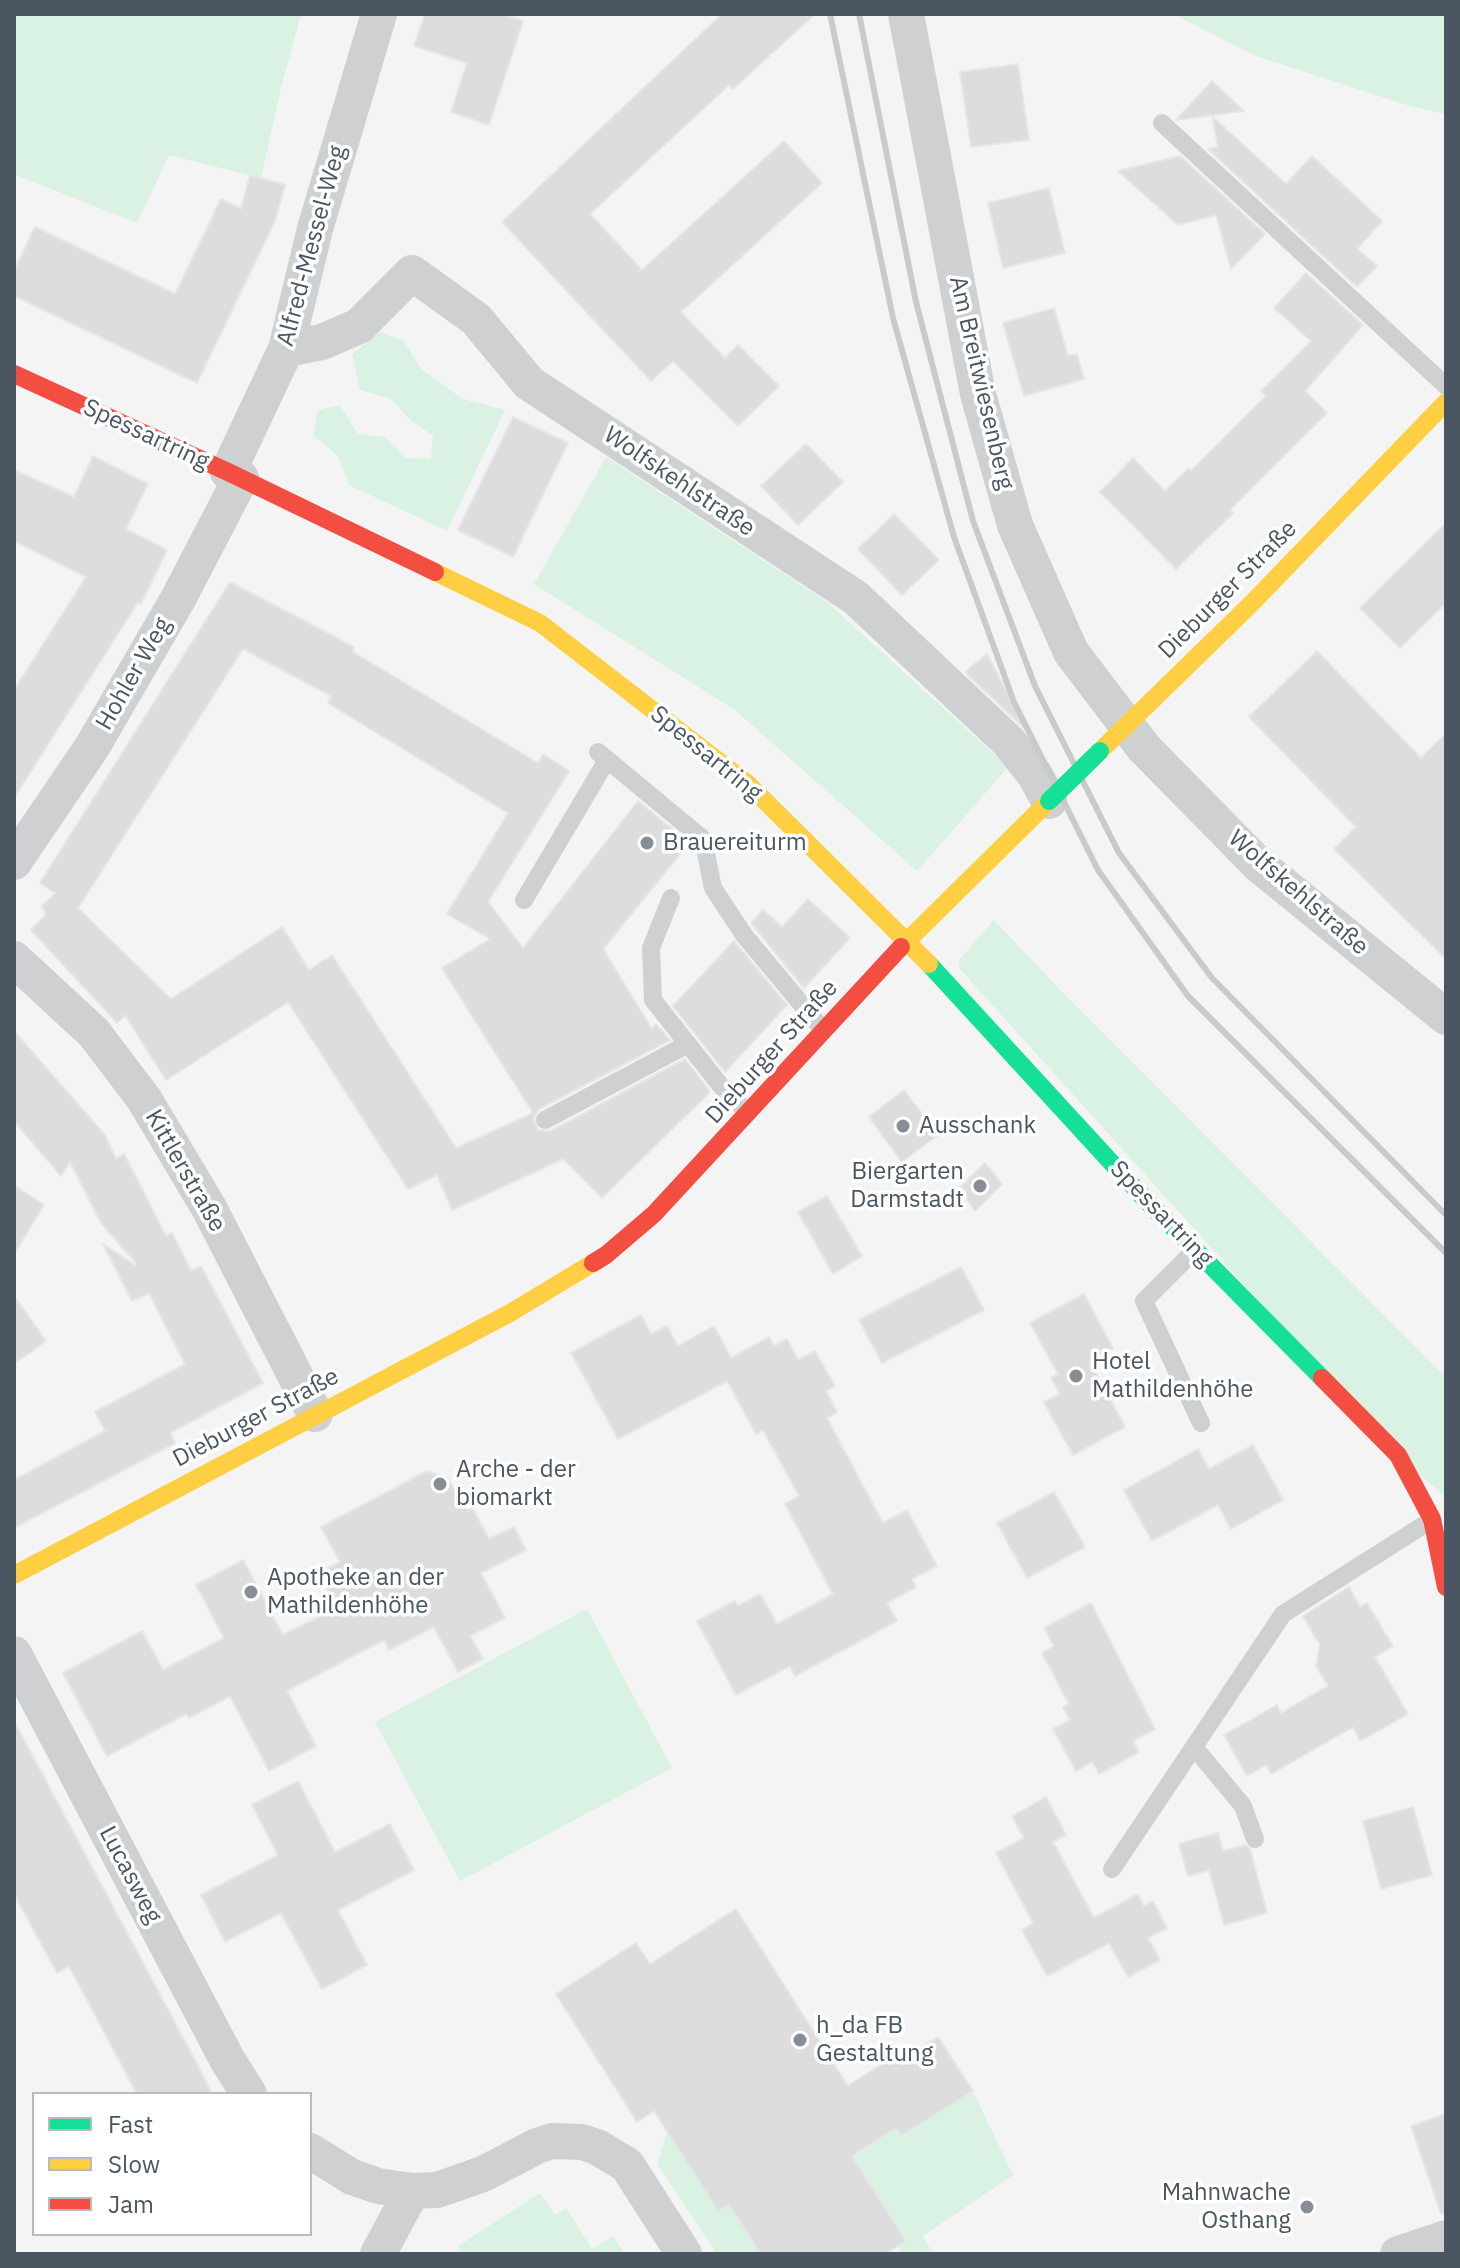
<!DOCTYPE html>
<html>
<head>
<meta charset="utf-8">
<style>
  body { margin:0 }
  #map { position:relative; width:1460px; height:2268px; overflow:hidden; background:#f4f4f4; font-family:"IBM Plex Sans",sans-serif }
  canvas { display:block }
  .frame { position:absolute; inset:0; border:16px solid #4a5661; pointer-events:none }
  .legend { position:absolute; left:32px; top:2092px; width:280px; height:144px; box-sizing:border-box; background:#fff; border:2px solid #b7bbc0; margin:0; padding:10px 14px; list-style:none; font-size:24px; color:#4a5661 }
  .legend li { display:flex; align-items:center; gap:16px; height:40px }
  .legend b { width:40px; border:2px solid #b7bbc0 }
</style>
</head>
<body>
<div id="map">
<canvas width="1460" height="2268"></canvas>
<div class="frame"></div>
<ul class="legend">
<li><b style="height:10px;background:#16e098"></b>Fast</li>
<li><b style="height:10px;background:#ffcf43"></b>Slow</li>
<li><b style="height:10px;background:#f24e42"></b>Jam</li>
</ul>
</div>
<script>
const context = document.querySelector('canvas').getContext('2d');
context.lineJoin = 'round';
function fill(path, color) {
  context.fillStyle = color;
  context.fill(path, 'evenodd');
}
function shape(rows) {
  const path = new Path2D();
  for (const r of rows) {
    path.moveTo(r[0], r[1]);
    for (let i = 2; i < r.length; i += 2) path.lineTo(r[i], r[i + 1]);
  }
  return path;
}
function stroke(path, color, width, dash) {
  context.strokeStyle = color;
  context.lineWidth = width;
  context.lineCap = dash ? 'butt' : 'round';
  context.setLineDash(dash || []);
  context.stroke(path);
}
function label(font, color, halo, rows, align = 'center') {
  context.font = font + ' "IBM Plex Sans",sans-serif';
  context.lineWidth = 7;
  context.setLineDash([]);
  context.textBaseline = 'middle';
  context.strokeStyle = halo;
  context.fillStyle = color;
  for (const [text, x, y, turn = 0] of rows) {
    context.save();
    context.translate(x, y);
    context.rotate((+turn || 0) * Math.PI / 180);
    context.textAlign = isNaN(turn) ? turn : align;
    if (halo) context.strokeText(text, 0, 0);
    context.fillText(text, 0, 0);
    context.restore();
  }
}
const green = shape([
  [14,14,301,14,280,92,261,178,169,155,137,223,14,174],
  [1173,14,1446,14,1446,114,1413,107,1256,56],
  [380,332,404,341,421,369,463,399,505,410,447,531,349,485,338,456,313,435,318,410,340,405,358,434,385,437,406,458,431,459,433,436,409,419,391,399,360,390,352,354],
  [606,457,827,602,1008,767,917,871,735,710,534,584],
  [994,920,1064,994,1446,1377,1446,1498,1398,1455,960,969,959,960],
  [587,1609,672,1768,460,1881,375,1722],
  [973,2091,1013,2175,923,2236,933,2254,903,2254,898,2246,906,2241,852,2155,896,2128,902,2136],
  [667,2132,718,2211,729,2205,761,2254,717,2254,657,2164],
  [540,2193,555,2215,566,2208,592,2249,613,2236,625,2254,464,2254,458,2246]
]);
const building = shape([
  [425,14,501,14,523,21,489,125,451,112,467,63,414,46,425,14],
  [722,14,815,14,733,89,729,85,590,214,642,270,784,141,822,183,681,312,725,358,738,345,779,386,738,426,673,361,651,381,502,222,722,14],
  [1018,64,1029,140,971,147,960,72,1018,64],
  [1212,81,1244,111,1176,120,1212,81],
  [1212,116,1286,184,1312,156,1382,221,1357,249,1377,266,1357,287,1208,149,1218,147,1212,116],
  [1180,156,1265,234,1231,269,1216,215,1178,225,1118,171,1180,156],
  [250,175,285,185,275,221,197,383,14,296,14,271,35,227,175,294,221,199,241,209,250,175],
  [1049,188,1065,253,1003,268,988,203,1049,188],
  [1306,273,1363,325,1305,391,1327,413,1230,510,1233,513,1176,569,1100,492,1133,458,1165,491,1189,468,1191,471,1266,396,1261,391,1311,341,1274,308,1306,273],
  [1054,308,1068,356,1077,354,1084,379,1024,396,1003,323,1054,308],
  [513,417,568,443,513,557,458,530,513,417],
  [806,444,843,482,798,525,761,486,806,444],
  [93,456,148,484,126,529,167,550,141,604,138,602,14,798,14,690,86,577,14,541,14,470,74,497,93,456],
  [894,514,939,560,902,595,858,549,894,514],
  [1446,523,1446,603,1400,648,1360,608,1446,523],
  [230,582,354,647,353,652,538,763,543,754,569,771,488,902,523,948,638,801,689,843,603,949,652,1029,656,1024,670,1040,539,1109,533,1119,538,1130,551,1131,685,1059,709,1090,708,1094,602,1198,563,1159,452,1210,437,1175,408,1189,288,1002,166,1080,125,1015,117,1023,31,930,46,914,42,906,55,893,40,883,230,582],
  [243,649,331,696,328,703,508,813,447,914,490,939,442,968,533,1113,456,1148,332,955,309,970,282,927,171,999,78,908,243,649],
  [1317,651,1421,758,1446,733,1446,959,1334,849,1356,827,1249,717,1317,651],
  [987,654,1025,727,1024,728,965,672,987,654],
  [808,899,850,938,804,988,751,923,763,910,782,927,808,899],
  [734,941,787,1005,725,1072,673,1006,734,941],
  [14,1031,105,1135,116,1159,124,1154,166,1236,172,1233,191,1271,201,1266,263,1383,170,1433,175,1443,14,1528,14,1480,105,1431,95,1412,185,1364,149,1293,132,1301,103,1244,135,1265,136,1263,101,1223,70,1162,61,1176,14,1121,14,1031],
  [904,1090,938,1135,902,1162,869,1117,904,1090],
  [985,1163,1002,1184,975,1211,959,1188,985,1163],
  [14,1185,44,1205,14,1254,14,1185],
  [827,1196,862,1256,833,1274,798,1212,827,1196],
  [961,1267,984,1310,882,1363,859,1320,961,1267],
  [1084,1294,1113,1348,1090,1361,1125,1427,1073,1455,1044,1402,1060,1394,1051,1378,1058,1374,1030,1323,1084,1294],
  [14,1296,46,1341,14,1364,14,1296],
  [641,1315,651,1334,667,1326,678,1346,714,1326,731,1358,769,1337,774,1346,787,1339,798,1360,815,1351,835,1386,826,1391,837,1412,827,1418,883,1523,907,1510,937,1566,912,1579,916,1587,887,1603,897,1621,795,1676,790,1666,736,1695,697,1621,735,1601,738,1606,760,1594,777,1624,833,1594,785,1504,799,1496,763,1430,756,1434,727,1381,618,1439,571,1353,641,1315],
  [1253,1445,1283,1500,1231,1529,1218,1505,1152,1541,1124,1490,1198,1449,1209,1469,1253,1445],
  [427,1471,447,1478,468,1511,472,1507,489,1539,514,1527,526,1550,481,1573,505,1618,470,1636,483,1659,458,1672,434,1627,389,1650,384,1640,361,1652,287,1691,316,1746,269,1771,230,1696,189,1718,186,1714,107,1756,63,1673,142,1631,163,1670,224,1638,196,1585,243,1560,283,1635,337,1608,318,1573,340,1562,321,1527,427,1471],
  [1054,1492,1085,1547,1027,1578,997,1523,1054,1492],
  [1349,1587,1360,1607,1367,1603,1393,1646,1375,1657,1408,1714,1360,1741,1353,1727,1271,1774,1266,1765,1247,1776,1224,1735,1277,1705,1281,1713,1328,1686,1316,1666,1320,1645,1303,1616,1349,1587],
  [1091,1603,1155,1729,1133,1741,1139,1752,1099,1774,1092,1762,1076,1771,1053,1729,1070,1720,1063,1707,1069,1704,1042,1653,1054,1646,1044,1628,1091,1603],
  [14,1721,195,2060,212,2094,137,2094,69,1966,57,1973,14,1894,14,1721],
  [298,1781,335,1852,390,1824,414,1870,338,1910,367,1965,322,1989,281,1913,225,1942,201,1895,278,1855,252,1805,298,1781],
  [1046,1797,1066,1835,1053,1842,1094,1918,1138,1894,1144,1906,1153,1901,1167,1928,1148,1938,1160,1960,1128,1977,1109,1943,1047,1976,1022,1930,1033,1923,996,1853,1024,1838,1012,1816,1046,1797],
  [1413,1807,1432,1875,1381,1889,1363,1821,1413,1807],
  [1218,1833,1223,1851,1245,1845,1250,1849,1267,1913,1224,1925,1209,1870,1188,1876,1179,1844,1218,1833],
  [736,1909,848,2086,902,2051,906,2057,938,2037,973,2091,901,2136,896,2128,852,2156,906,2241,885,2254,761,2254,729,2205,718,2211,654,2111,637,2122,556,1994,636,1943,650,1964,736,1909],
  [1446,2114,1446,2213,1441,2214,1411,2126,1446,2114]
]);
const lane = shape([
  [1162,123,1446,386],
  [598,752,703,839,713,888,744,935,823,1030],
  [671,898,651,948,653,1000,721,1086,748,1113],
  [524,900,607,760],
  [545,1120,688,1044],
  [1195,1250,1144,1301,1201,1423],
  [1194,1747,1243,1806,1255,1839],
  [1112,1869,1283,1614,1430,1521]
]);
const street = shape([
  [906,14,978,394,1015,525,1071,652,1144,748,1259,865,1446,1017],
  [286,349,322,342,359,326,412,273,476,319,529,383,856,598,1009,742,1035,775,1049,801],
  [228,472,286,349,315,229,379,14],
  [14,862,92,747,178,599,241,478],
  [14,959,94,1033,144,1099,209,1208,315,1414],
  [14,1654,228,2061,249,2094],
  [310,2151,352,2177,378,2186,412,2191,437,2190,483,2174,537,2146,552,2141,582,2142,597,2147,627,2165,684,2254],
  [378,2254,412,2191],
  [1398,2254,1446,2238]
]);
const fast = shape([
  [929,964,1143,1197,1322,1378]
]);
const slow = shape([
  [435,572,540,623,747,783,929,964],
  [1100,751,1251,604,1446,402],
  [901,947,1049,801],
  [14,1575,510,1313,593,1263]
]);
const jam = shape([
  [14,374,228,472,435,572],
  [593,1263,606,1255,654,1214,901,947],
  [1322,1378,1398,1455,1432,1519,1446,1587]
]);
const rail = shape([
  [830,14,893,318,954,537,1014,702,1098,870,1188,996,1446,1253],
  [859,14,916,302,973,521,1035,686,1119,853,1212,978,1446,1215]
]);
const fastBridge = shape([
  [1049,801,1100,751]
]);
const markers = [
  [647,843,8,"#868d94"],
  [903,1126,8,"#868d94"],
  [980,1186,8,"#868d94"],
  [1076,1376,8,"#868d94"],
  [440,1484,8,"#868d94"],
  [251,1592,8,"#868d94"],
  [800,2040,8,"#868d94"],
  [1307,2207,8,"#868d94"]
];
const streetNames = [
  ["Alfred-Messel-Weg",312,246,-75],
  ["Am Breitwiesenberg",981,383,77],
  ["Spessartring",146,435,25],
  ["Wolfskehlstraße",679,482,34],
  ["Dieburger Straße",1228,590,-45],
  ["Hohler Weg",134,674,-60],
  ["Spessartring",706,754,39],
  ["Wolfskehlstraße",1298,893,41],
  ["Dieburger Straße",772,1052,-48],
  ["Kittlerstraße",185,1171,60],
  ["Spessartring",1161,1214,46],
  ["Dieburger Straße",256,1418,-28],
  ["Lucasweg",130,1875,62]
];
const poiNames = [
  ["Brauereiturm",663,843],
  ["Ausschank",919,1126],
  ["Biergarten",964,1172,"right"],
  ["Darmstadt",964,1200,"right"],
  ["Hotel",1092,1362],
  ["Mathildenhöhe",1092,1390],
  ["Arche - der",456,1470],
  ["biomarkt",456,1498],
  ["Apotheke an der",267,1578],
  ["Mathildenhöhe",267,1606],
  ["h_da FB",816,2026],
  ["Gestaltung",816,2054],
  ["Mahnwache",1291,2193,"right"],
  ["Osthang",1291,2221,"right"]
];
fill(green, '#d9f2e3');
fill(building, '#ddddde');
stroke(building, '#e5e6e7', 2);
stroke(lane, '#ced0d2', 18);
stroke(street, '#ced0d2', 36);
stroke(fast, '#16e098', 18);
stroke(slow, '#ffcf43', 18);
stroke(jam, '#f24e42', 18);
stroke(rail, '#c9cacc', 6);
stroke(fastBridge, '#16e098', 18);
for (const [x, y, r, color] of markers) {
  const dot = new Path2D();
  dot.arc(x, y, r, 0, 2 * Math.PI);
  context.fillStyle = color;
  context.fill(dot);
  stroke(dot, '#fff', 3);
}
label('24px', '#4a5661', '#fff', streetNames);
label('24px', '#4a5661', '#fff', poiNames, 'left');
</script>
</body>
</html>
